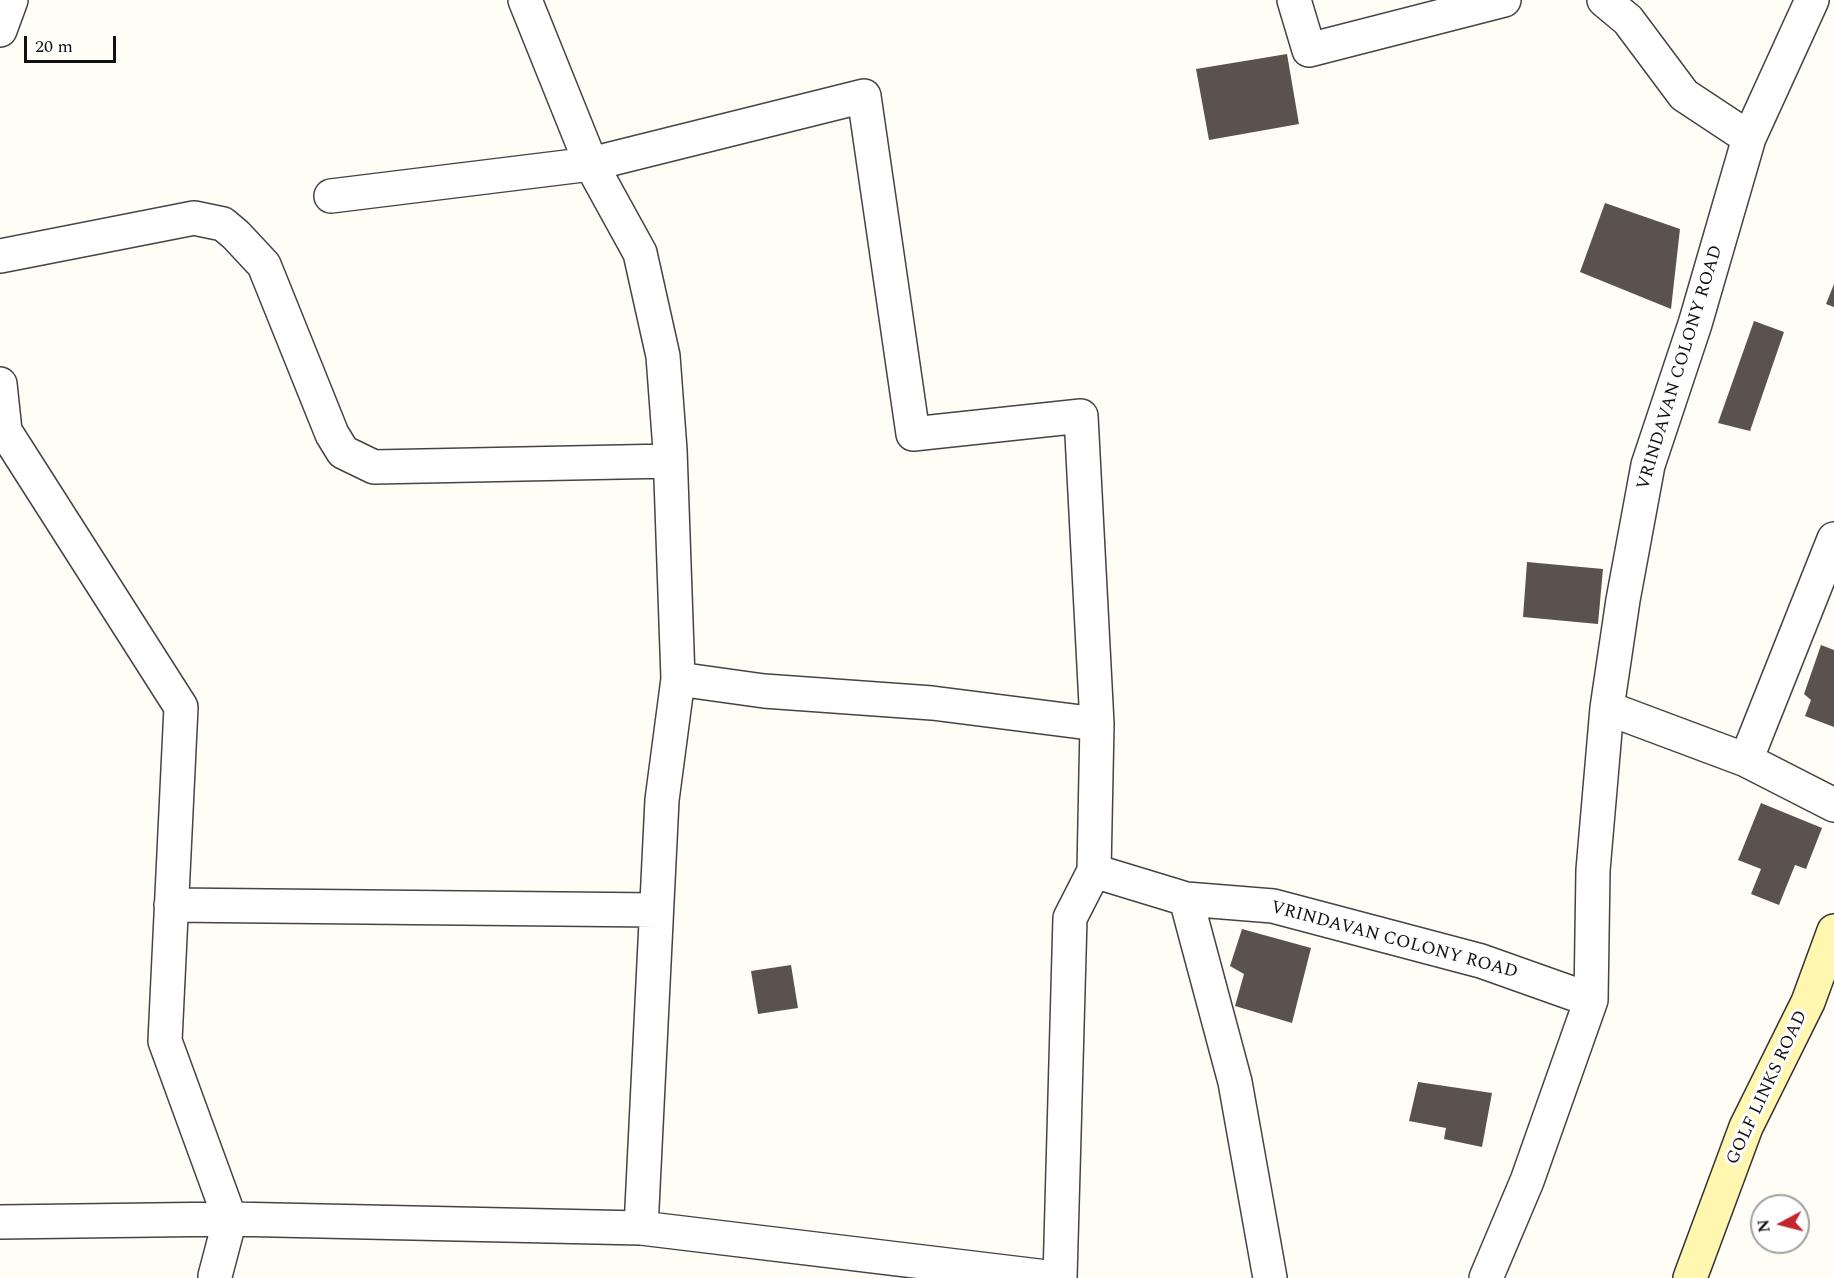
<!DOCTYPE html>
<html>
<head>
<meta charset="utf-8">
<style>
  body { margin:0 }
  #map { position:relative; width:1834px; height:1278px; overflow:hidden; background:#fffdf5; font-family:Spectral,serif }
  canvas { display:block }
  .north { position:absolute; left:1750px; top:1194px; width:60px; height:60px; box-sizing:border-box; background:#fff; border:2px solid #a0a0a0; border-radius:50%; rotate:263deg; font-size:16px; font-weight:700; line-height:24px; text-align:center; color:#111 }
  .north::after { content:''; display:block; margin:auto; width:21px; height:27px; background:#c4262e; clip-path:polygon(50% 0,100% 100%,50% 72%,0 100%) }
  .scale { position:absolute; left:24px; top:36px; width:92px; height:27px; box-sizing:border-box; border:3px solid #111; border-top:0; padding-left:8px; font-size:18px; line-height:21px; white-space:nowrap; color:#111; -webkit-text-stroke:4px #fff; paint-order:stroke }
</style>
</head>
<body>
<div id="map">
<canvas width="1834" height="1278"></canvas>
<div class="north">N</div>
<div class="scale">20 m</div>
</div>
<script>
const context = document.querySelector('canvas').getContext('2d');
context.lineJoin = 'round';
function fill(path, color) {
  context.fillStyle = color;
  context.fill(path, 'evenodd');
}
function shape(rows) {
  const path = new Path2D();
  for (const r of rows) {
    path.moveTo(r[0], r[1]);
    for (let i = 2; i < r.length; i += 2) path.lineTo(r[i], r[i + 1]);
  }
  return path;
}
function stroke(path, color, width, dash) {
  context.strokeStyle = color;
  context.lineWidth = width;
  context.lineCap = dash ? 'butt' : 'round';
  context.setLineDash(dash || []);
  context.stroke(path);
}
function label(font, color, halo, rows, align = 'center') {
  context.font = font + ' Spectral,serif';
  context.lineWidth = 6;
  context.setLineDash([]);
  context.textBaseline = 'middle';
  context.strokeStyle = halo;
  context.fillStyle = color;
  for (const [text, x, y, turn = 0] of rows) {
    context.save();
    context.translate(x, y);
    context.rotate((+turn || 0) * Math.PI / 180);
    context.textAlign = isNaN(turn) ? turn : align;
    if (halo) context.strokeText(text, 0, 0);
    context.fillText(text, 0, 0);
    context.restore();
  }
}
const building = shape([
  [1287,54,1299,124,1209,140,1196,69],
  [1605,203,1680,229,1671,309,1580,272],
  [1834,284,1834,307,1826,304],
  [1754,321,1784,332,1750,431,1718,423],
  [1527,562,1603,569,1598,624,1523,617],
  [1821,645,1834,650,1834,727,1805,716,1811,700,1804,694],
  [1761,803,1822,828,1806,869,1795,865,1779,905,1751,894,1761,869,1738,860],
  [1242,929,1311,948,1292,1023,1235,1006,1244,974,1230,966],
  [791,965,798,1008,758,1014,751,971],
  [1418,1082,1492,1093,1482,1147,1444,1139,1446,1128,1409,1121]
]);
const minor = shape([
  [1294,0,1309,50,1504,0],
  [1604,0,1628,20,1684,95,1749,138],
  [0,30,11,0],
  [331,196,591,164,525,0],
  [0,256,194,218,223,224,236,235,264,265,332,434,343,452,374,467,670,461],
  [0,384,5,431,181,707,165,1041,230,1219,215,1276],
  [1607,708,1623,600,1648,465,1695,324,1749,138,1812,0],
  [1746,760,1834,539],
  [1094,871,1097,724,932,703,764,691,678,679,670,450,663,356,640,253,591,164,864,96,913,434,1081,416,1097,724],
  [171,905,656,910],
  [0,1222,230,1219,641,1228,1055,1278],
  [641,1228,662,800,678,679],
  [1060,1278,1070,918,1094,871,1186,899],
  [1270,1278,1235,1082,1186,899,1273,906,1481,961,1591,1000,1593,870,1607,708,1746,760,1834,805],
  [1486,1278,1527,1181,1591,1000]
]);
const secondary = shape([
  [1690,1278,1746,1127,1808,1002,1834,931]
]);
const streetNames = [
  ["VRINDAVAN COLONY ROAD",1681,368,-73],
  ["VRINDAVAN COLONY ROAD",1394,941,15],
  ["GOLF LINKS ROAD",1768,1088,-65]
];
fill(building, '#5a524d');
stroke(minor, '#444', 36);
stroke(secondary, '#333', 36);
stroke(minor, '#fff', 33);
stroke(secondary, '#fff6b0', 33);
label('18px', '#111', '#fff', streetNames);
</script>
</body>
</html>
